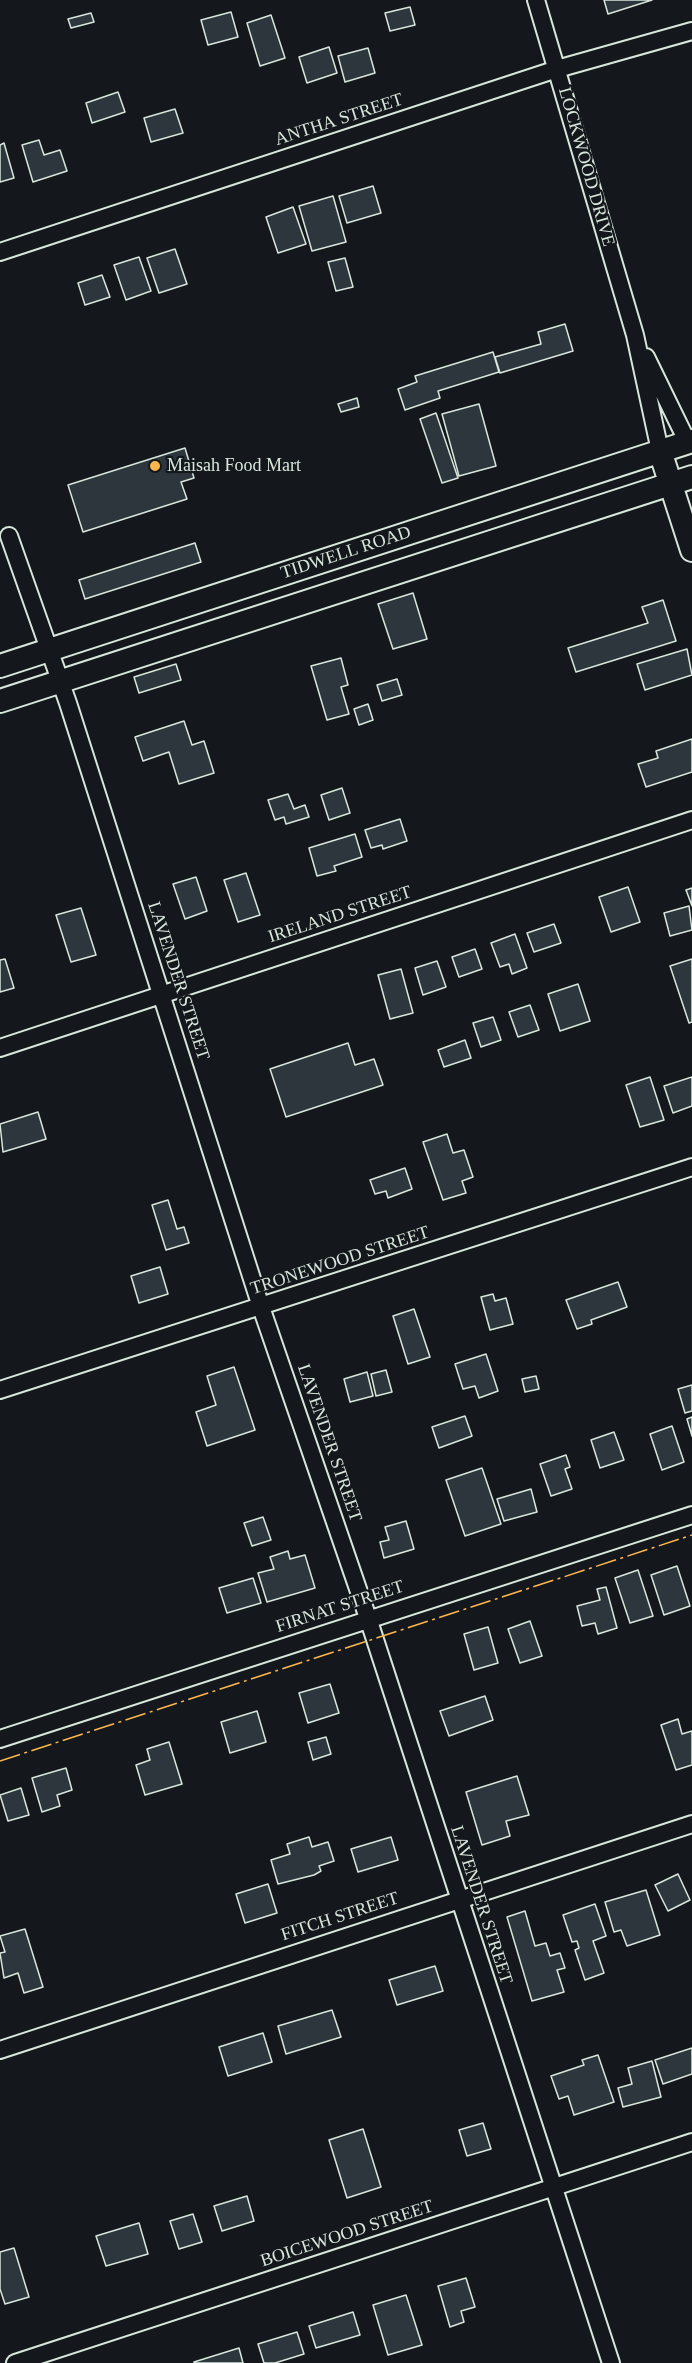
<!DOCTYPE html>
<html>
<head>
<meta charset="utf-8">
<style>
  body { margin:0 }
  canvas { display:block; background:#14181c }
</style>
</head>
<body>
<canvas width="692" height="2363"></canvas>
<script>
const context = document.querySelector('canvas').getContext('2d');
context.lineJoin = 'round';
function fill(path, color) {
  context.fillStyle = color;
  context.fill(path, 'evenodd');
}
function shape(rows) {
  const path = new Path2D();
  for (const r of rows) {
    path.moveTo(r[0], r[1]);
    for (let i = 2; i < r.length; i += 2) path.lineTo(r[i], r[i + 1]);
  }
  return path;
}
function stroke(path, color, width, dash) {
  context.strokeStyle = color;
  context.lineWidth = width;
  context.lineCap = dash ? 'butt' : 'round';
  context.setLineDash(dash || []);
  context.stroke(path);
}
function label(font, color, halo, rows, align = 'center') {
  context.font = font + ' Georgia,serif';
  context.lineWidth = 4.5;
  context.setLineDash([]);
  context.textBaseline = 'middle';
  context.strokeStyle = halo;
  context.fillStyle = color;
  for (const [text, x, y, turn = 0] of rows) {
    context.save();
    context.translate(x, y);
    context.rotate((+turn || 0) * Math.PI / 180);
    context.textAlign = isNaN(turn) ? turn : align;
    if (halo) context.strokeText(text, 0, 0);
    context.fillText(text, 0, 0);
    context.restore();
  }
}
const building = shape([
  [604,0,652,0,608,14,604,0],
  [410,7,415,25,390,31,385,13,410,7],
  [231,12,238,37,208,45,201,20,231,12],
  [91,13,94,22,71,28,68,19,91,13],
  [271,15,285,58,260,66,247,23,271,15],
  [329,47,337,73,307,83,299,57,329,47],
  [368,48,375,73,345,82,338,56,368,48],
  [118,92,125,112,92,123,86,103,118,92],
  [175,109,183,133,151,142,144,118,175,109],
  [39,140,44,155,60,150,67,171,33,182,22,145,39,140],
  [4,143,14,178,0,182,0,145,4,143],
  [373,186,381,213,347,223,339,196,373,186],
  [333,196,346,242,312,251,299,206,333,196],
  [293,207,306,244,278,253,266,217,293,207],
  [175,249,187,284,159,293,147,258,175,249],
  [139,257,151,291,126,300,114,265,139,257],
  [345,258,353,287,336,291,328,262,345,258],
  [102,275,110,297,85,305,78,283,102,275],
  [565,324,573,351,500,373,495,357,541,344,538,332,565,324],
  [493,352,499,372,438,391,440,398,405,410,398,389,417,382,415,376,493,352],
  [357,398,359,407,341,412,338,404,357,398],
  [479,404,496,466,459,476,442,414,479,404],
  [436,413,458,478,442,483,420,419,436,413],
  [185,448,194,478,181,482,187,499,83,532,68,485,185,448],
  [195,543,201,562,85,599,79,580,195,543],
  [413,593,427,639,393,649,378,604,413,593],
  [663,600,676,641,576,672,568,648,648,623,642,607,663,600],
  [687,649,692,675,645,690,637,664,687,649],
  [341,658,348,685,341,687,349,714,327,720,311,666,341,658],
  [176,664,181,680,139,693,134,677,176,664],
  [397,679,402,695,382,701,377,685,397,679],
  [368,704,373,720,359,725,354,709,368,704],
  [184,721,192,745,204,741,214,773,179,784,169,752,143,761,135,737,184,721],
  [692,739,692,772,646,787,638,764,658,758,656,751,692,739],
  [342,788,350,813,329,820,321,795,342,788],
  [288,794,294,809,305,805,309,817,286,824,284,817,275,820,268,800,288,794],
  [400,819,407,841,383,849,382,845,371,848,365,830,400,819],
  [355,834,362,857,334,866,336,871,317,876,309,848,355,834],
  [246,873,260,915,238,922,224,880,246,873],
  [196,877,207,911,185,919,173,884,196,877],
  [628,887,640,922,611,932,599,897,628,887],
  [692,888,692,906,686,890,692,888],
  [689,906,692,930,670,936,664,913,689,906],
  [81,908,96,955,71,962,56,915,81,908],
  [554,924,561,943,534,952,527,933,554,924],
  [515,934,527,968,512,974,509,964,500,967,491,943,515,934],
  [475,949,482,969,459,977,452,957,475,949],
  [5,959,14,988,0,992,0,960,5,959],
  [692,959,692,1022,689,1023,670,966,692,959],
  [437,961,446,987,423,995,415,968,437,961],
  [401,969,413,1013,390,1019,378,975,401,969],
  [578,984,590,1021,560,1031,548,994,578,984],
  [530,1005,539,1030,518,1037,509,1012,530,1005],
  [493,1017,501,1040,481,1047,473,1023,493,1017],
  [465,1040,471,1058,444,1067,438,1050,465,1040],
  [348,1043,355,1065,374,1059,383,1085,286,1117,270,1069,348,1043],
  [650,1077,664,1120,640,1127,626,1085,650,1077],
  [692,1077,692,1106,673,1113,664,1086,692,1077],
  [38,1112,46,1139,3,1152,0,1124,38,1112],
  [447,1134,453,1153,464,1150,473,1177,462,1181,466,1193,443,1200,423,1142,447,1134],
  [405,1168,412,1189,388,1198,386,1191,375,1194,370,1180,405,1168],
  [168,1200,177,1229,184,1227,189,1243,166,1250,152,1205,168,1200],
  [160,1267,168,1294,139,1303,131,1276,160,1267],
  [618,1282,627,1307,591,1320,592,1324,577,1329,566,1300,618,1282],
  [493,1294,495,1301,506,1298,513,1324,490,1330,481,1297,493,1294],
  [414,1309,430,1357,408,1364,393,1316,414,1309],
  [486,1354,498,1391,479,1398,475,1386,463,1389,455,1364,486,1354],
  [234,1367,255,1430,207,1446,196,1412,216,1405,207,1376,234,1367],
  [386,1370,392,1392,376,1396,371,1374,386,1370],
  [367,1372,373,1396,350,1402,344,1379,367,1372],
  [536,1376,539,1389,525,1392,522,1379,536,1376],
  [692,1385,692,1411,685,1413,678,1389,692,1385],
  [465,1416,472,1436,439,1448,432,1427,465,1416],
  [692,1417,692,1436,687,1419,692,1417],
  [672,1426,684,1462,662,1470,650,1434,672,1426],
  [614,1432,624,1460,600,1468,591,1440,614,1432],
  [566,1455,570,1467,565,1469,572,1489,551,1496,540,1464,566,1455],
  [482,1468,501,1524,465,1536,446,1480,482,1468],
  [531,1489,537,1512,504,1521,497,1499,531,1489],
  [263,1517,271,1540,252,1546,244,1523,263,1517],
  [406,1521,414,1549,384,1558,380,1542,389,1540,385,1527,406,1521],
  [288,1551,290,1559,305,1555,315,1588,267,1602,258,1573,274,1569,270,1557,288,1551],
  [677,1566,690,1606,664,1615,651,1575,677,1566],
  [638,1570,653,1616,630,1623,615,1578,638,1570],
  [253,1578,261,1603,227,1613,219,1588,253,1578],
  [606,1587,617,1628,598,1634,595,1623,582,1626,577,1606,600,1600,597,1589,606,1587],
  [530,1621,542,1656,520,1663,508,1629,530,1621],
  [488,1627,498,1663,474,1670,464,1634,488,1627],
  [330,1684,339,1713,308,1723,299,1693,330,1684],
  [485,1696,493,1720,449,1736,440,1711,485,1696],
  [257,1711,266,1742,230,1753,221,1722,257,1711],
  [678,1719,682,1734,692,1731,692,1765,676,1770,661,1725,678,1719],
  [326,1737,331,1754,313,1760,308,1742,326,1737],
  [169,1742,182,1784,145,1795,136,1765,150,1760,147,1749,169,1742],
  [66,1768,72,1790,57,1795,60,1806,42,1812,32,1778,66,1768],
  [517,1776,529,1815,506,1821,510,1836,482,1845,466,1792,517,1776],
  [21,1788,29,1815,8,1821,0,1795,21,1788],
  [309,1837,312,1847,328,1842,334,1861,319,1866,321,1871,314,1875,278,1884,271,1860,290,1854,287,1844,309,1837],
  [391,1837,398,1860,358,1872,351,1849,391,1837],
  [678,1874,690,1900,668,1911,655,1885,678,1874],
  [268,1884,277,1913,245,1923,236,1894,268,1884],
  [646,1890,660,1935,627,1946,621,1930,614,1932,605,1902,646,1890],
  [595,1904,606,1936,593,1941,604,1973,585,1980,575,1950,579,1948,577,1941,572,1942,563,1915,595,1904],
  [525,1911,535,1946,546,1943,550,1956,560,1953,565,1968,557,1970,564,1992,532,2001,507,1917,525,1911],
  [25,1929,43,1987,24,1993,18,1973,4,1978,0,1953,5,1952,0,1936,25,1929],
  [435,1966,443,1991,397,2005,389,1980,435,1966],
  [332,2010,341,2037,286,2054,278,2026,332,2010],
  [263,2033,272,2062,228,2076,219,2047,263,2033],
  [692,2048,692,2074,663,2084,655,2060,692,2048],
  [598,2055,614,2102,574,2115,568,2096,559,2099,551,2076,584,2065,582,2060,598,2055],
  [652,2061,661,2097,623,2107,618,2088,632,2084,628,2068,652,2061],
  [483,2123,491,2149,467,2156,459,2130,483,2123],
  [363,2129,381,2187,347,2198,329,2140,363,2129],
  [247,2196,254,2221,222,2231,214,2206,247,2196],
  [193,2214,202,2242,179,2249,170,2221,193,2214],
  [139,2223,148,2254,106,2266,96,2236,139,2223],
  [14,2248,29,2297,5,2304,0,2289,0,2252,14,2248],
  [466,2278,475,2307,461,2311,464,2322,450,2327,438,2286,466,2278],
  [406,2295,422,2345,388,2355,373,2305,406,2295],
  [353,2312,360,2335,316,2348,309,2326,353,2312],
  [297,2332,304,2354,275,2363,264,2363,258,2344,297,2332],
  [239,2348,243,2363,194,2363,194,2362,239,2348]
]);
const minor = shape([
  [536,0,635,335,660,451],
  [0,252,557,69,692,31],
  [646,357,688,443],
  [9,536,68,703,261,1307,368,1618,611,2363],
  [0,1048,692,820],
  [0,1390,692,1167],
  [0,1739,692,1515],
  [0,2050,692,1824],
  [15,2363,692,2142]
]);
const secondary = shape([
  [660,451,692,550],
  [0,666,692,441],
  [0,701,692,477]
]);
const power = shape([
  [0,1761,692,1535]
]);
const markers = [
  [155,466,6,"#ffb74d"]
];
const streetNames = [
  ["ANTHA STREET",339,120,-18],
  ["LOCKWOOD DRIVE",586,167,74],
  ["TIDWELL ROAD",346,553,-18],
  ["IRELAND STREET",340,915,-18],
  ["LAVENDER STREET",178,981,72],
  ["TRONEWOOD STREET",340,1261,-18],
  ["LAVENDER STREET",329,1443,71],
  ["FIRNAT STREET",340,1607,-18],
  ["LAVENDER STREET",481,1905,72],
  ["FITCH STREET",340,1917,-18],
  ["BOICEWOOD STREET",347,2234,-18]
];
const poiNames = [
  ["Maisah Food Mart",167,466]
];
fill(building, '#2c363c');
stroke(building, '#d8e6dc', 1.5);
stroke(minor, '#d8e6dc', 20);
stroke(secondary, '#d8e6dc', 26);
stroke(minor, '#14181c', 16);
stroke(secondary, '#14181c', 22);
stroke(power, '#ffb74d', 1.5, [21, 4.5, 3, 4.5]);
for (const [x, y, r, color] of markers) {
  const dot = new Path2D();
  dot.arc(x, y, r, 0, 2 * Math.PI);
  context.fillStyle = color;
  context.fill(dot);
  stroke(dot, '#14181c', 2);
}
label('18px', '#d8e6dc', '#14181c', streetNames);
label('18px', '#d8e6dc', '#14181c', poiNames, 'left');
</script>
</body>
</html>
